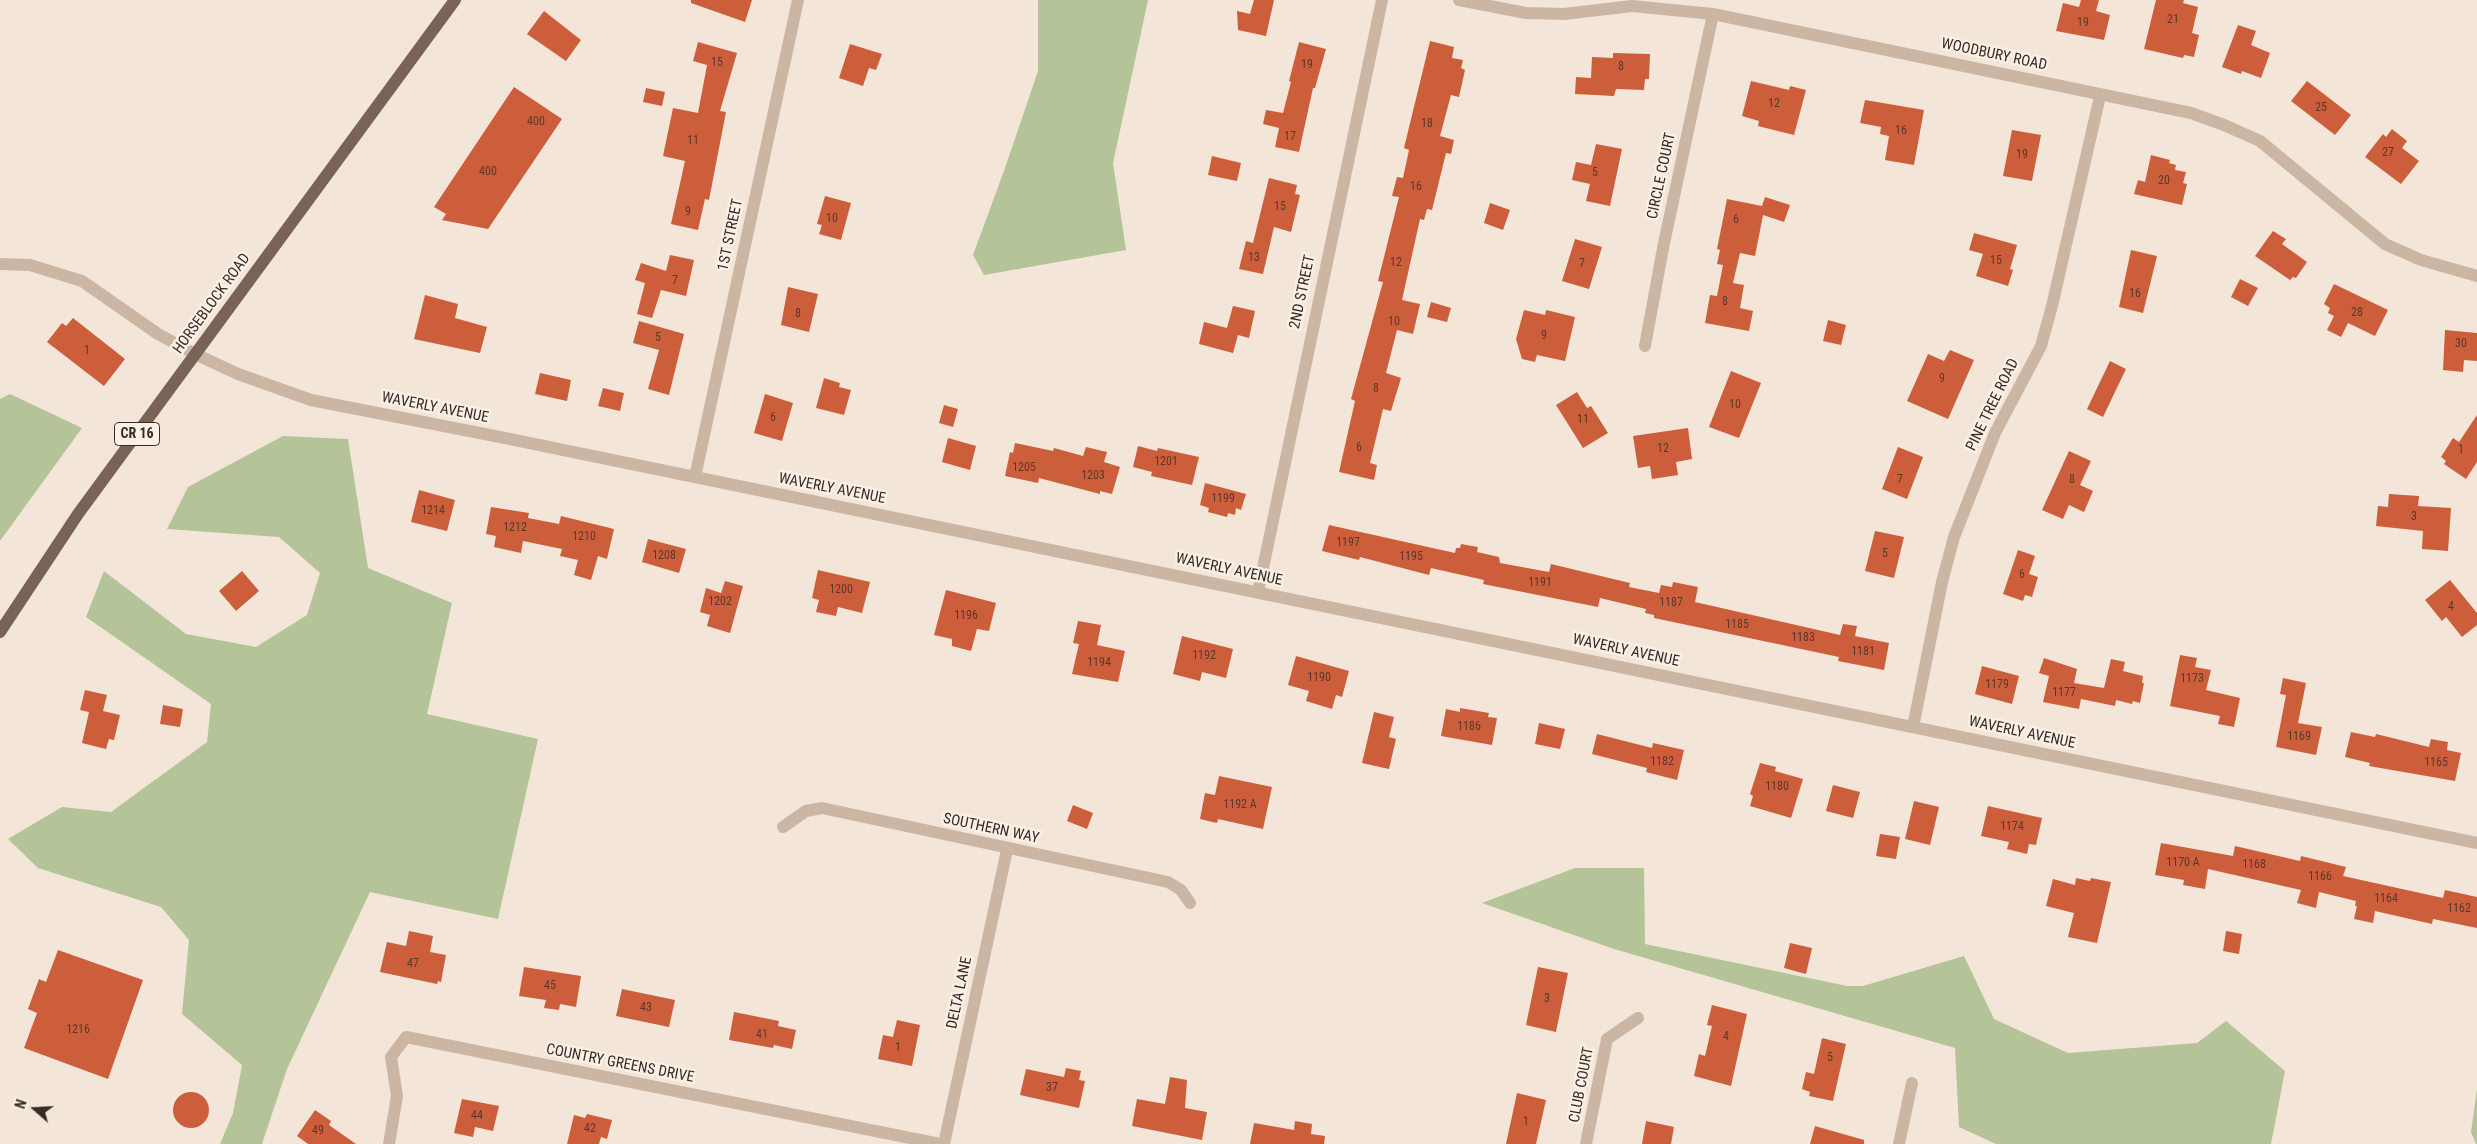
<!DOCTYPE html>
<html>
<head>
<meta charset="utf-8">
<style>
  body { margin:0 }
  #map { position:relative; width:2477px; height:1144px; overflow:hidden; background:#f3e6d8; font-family:"Roboto Condensed",sans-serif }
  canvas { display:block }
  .north { position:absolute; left:10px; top:1084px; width:50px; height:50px; -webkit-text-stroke:4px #faf0e5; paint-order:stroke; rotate:289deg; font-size:14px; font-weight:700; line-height:20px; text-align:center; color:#362b26 }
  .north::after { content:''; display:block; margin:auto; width:18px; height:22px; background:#362b26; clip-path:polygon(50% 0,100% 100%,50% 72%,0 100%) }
</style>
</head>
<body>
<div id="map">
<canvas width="2477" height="1144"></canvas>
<div class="north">N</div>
</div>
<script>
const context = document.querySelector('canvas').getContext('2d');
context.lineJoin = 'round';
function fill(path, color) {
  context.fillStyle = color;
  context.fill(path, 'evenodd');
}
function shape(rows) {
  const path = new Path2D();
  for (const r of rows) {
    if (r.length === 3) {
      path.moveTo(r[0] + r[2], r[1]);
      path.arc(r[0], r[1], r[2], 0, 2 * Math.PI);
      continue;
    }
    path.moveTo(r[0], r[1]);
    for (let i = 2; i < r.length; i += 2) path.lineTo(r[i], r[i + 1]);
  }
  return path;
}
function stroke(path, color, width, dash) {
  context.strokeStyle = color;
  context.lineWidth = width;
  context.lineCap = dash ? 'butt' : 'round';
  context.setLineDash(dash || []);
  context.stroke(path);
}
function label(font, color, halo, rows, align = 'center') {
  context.font = font + ' "Roboto Condensed",sans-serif';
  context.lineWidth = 5;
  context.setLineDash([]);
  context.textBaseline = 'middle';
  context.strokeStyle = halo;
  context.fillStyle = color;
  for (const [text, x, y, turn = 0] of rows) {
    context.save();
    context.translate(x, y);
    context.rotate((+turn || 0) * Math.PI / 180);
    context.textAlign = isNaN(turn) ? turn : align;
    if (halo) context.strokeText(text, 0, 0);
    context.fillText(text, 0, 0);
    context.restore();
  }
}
const green = shape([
  [1038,0,1148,0,1113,163,1126,250,984,275,973,255,1005,168,1038,71],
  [10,394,82,428,0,541,0,399],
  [283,436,348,439,368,568,452,603,427,714,538,739,498,919,370,892,287,1069,262,1144,220,1144,233,1113,242,1065,182,1014,189,940,161,907,38,868,8,839,62,807,111,812,207,742,211,704,86,617,104,571,186,634,256,647,307,615,320,573,279,537,167,529,188,487],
  [1575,868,1644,868,1645,944,1847,986,1863,986,1964,956,1994,1019,2068,1053,2197,1043,2226,1021,2285,1071,2271,1144,1996,1144,1959,1127,1955,1048,1614,949,1482,903],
  [2477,1089,2477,1144,2476,1144,2471,1132]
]);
const building = shape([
  [691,0,752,0,745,22,691,3],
  [1254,0,1274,0,1266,36,1238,30,1237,11,1250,14],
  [2081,0,2099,0,2096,11,2110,15,2104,40,2056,31,2063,3,2079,7],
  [2156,0,2184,0,2183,3,2198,7,2192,33,2199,35,2194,57,2184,55,2183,58,2144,49],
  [544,11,581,40,566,61,527,34],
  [2238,25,2256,31,2251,45,2270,53,2261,78,2242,71,2241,74,2222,67],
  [1430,41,1454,47,1452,58,1463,60,1461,68,1465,70,1459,97,1451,95,1440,136,1454,140,1451,154,1446,153,1432,210,1427,209,1424,220,1420,219,1402,300,1420,304,1413,334,1397,330,1386,373,1401,378,1391,411,1383,409,1370,463,1377,465,1374,480,1339,472,1355,401,1351,399,1383,282,1378,281,1399,197,1392,196,1397,177,1403,178,1409,150,1404,148],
  [698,42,737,53,720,111,726,112,709,200,705,199,698,230,671,224,685,161,663,156,673,108,698,113,707,65,693,61],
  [1299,42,1326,49,1315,88,1313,88,1299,152,1275,147,1279,128,1263,124,1266,110,1283,113,1291,82,1289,81],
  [850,44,882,54,876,70,869,68,863,86,839,78],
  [1613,53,1650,54,1649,79,1645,79,1644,90,1616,89,1614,96,1575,94,1576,77,1591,78,1592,57,1613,58],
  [1751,81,1789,90,1790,86,1806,90,1794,135,1758,126,1759,121,1742,116],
  [2307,81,2351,115,2335,135,2291,101],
  [514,87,562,119,488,229,442,220,446,214,434,207],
  [646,88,665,92,662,106,643,102],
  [1865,100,1924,110,1914,165,1885,160,1889,136,1880,134,1881,127,1860,123],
  [2392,129,2407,141,2402,148,2419,161,2401,184,2365,157,2383,134,2386,137],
  [2012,130,2041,135,2032,181,2003,176],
  [1596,144,1622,149,1610,206,1586,201,1590,184,1572,180,1576,162,1591,165],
  [2151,155,2170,160,2169,163,2176,165,2175,170,2186,172,2183,183,2187,184,2182,205,2134,194,2138,180,2145,182],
  [1212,156,1241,163,1237,181,1208,175],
  [1269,178,1297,185,1295,194,1300,195,1291,232,1274,227,1263,274,1239,269,1246,241,1253,243],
  [825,196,851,203,841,240,819,234,822,225,817,224],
  [1765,197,1790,205,1784,222,1763,215,1755,256,1740,253,1733,283,1744,285,1740,308,1753,311,1749,331,1705,323,1710,295,1717,296,1723,265,1717,264,1720,250,1717,249,1727,199,1762,206],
  [1490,203,1510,210,1503,230,1484,223],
  [2273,231,2286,239,2282,244,2307,262,2296,278,2293,277,2290,280,2255,256],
  [1974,233,2017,245,2010,269,2013,270,2008,286,1976,276,1983,254,1969,250],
  [1575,239,1602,247,1589,289,1562,281],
  [2131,250,2157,256,2143,313,2119,307],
  [670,255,694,260,686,296,661,290,652,318,637,314,645,283,635,280,641,263,666,271],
  [2240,279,2258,288,2248,306,2231,297],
  [2334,284,2388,310,2375,336,2348,323,2341,337,2327,330,2334,316,2328,313,2330,308,2324,304],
  [788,287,818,294,809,332,781,325],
  [425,295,458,304,455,318,487,327,480,353,414,339],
  [1431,302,1451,308,1447,322,1427,317],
  [1233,306,1255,311,1249,338,1238,335,1233,353,1199,344,1204,322,1227,328],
  [1524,310,1545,315,1546,310,1575,317,1565,361,1537,355,1535,362,1522,359,1516,339],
  [73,318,125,359,104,386,47,342,62,323,66,326],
  [1828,320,1846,325,1841,345,1823,341],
  [639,321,684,334,669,395,648,389,659,350,633,343],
  [2445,330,2477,333,2477,361,2464,360,2463,372,2443,370],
  [1950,350,1974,360,1948,419,1907,401,1928,354,1944,361],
  [2110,361,2126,369,2103,417,2087,409],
  [1731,371,1761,383,1739,438,1709,427],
  [540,373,571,380,567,401,535,394],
  [824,378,840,383,839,387,851,390,844,415,816,408],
  [603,388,624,393,620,411,598,406],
  [1577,392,1587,408,1591,406,1608,433,1583,448,1556,405],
  [765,394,793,403,782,441,754,433],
  [944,405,958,409,953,427,939,423],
  [2477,415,2477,462,2466,479,2444,464,2446,461,2441,457,2453,438,2459,442],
  [1688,428,1692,459,1676,462,1678,475,1652,479,1650,466,1638,468,1633,436],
  [948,438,976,446,970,470,942,462],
  [1015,443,1053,451,1054,448,1083,456,1086,447,1107,452,1104,462,1120,467,1112,494,1100,491,1100,494,1039,478,1038,483,1005,476,1010,452,1013,453],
  [1138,446,1157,451,1158,448,1199,457,1192,485,1151,476,1152,472,1133,467],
  [1898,447,1923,457,1907,499,1882,489],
  [2069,451,2091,461,2080,485,2093,491,2084,512,2069,505,2063,519,2042,510],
  [1205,483,1246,494,1241,510,1236,508,1235,515,1228,513,1227,517,1208,512,1209,508,1200,505],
  [419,490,455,500,447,531,411,522],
  [2389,494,2419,496,2418,506,2451,508,2448,551,2422,549,2423,531,2376,526,2378,506,2388,507],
  [491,507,529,513,528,518,559,524,561,516,614,529,607,559,598,556,591,580,574,575,578,560,560,556,562,549,523,541,521,553,494,547,496,536,486,534],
  [1329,525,1455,553,1456,548,1460,548,1461,544,1478,547,1477,552,1499,557,1500,563,1549,572,1551,564,1630,583,1629,587,1659,593,1661,585,1672,587,1673,582,1698,587,1695,602,1840,635,1843,624,1857,626,1855,636,1889,643,1884,670,1838,661,1839,657,1654,618,1654,615,1645,613,1646,609,1600,598,1598,607,1483,584,1484,580,1431,568,1429,575,1360,557,1359,560,1322,551],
  [1875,531,1904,537,1894,578,1865,571],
  [648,539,686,549,679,573,642,562],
  [2018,550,2035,556,2029,574,2038,577,2032,597,2025,595,2023,601,2003,594],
  [818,570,870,582,862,613,838,607,836,616,816,612,819,600,812,598],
  [242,571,259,591,236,611,219,591],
  [2450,580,2477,613,2477,625,2462,637,2446,617,2442,621,2425,600],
  [725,581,743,586,730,633,707,626,710,615,700,612,706,588,721,593],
  [946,590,996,603,989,631,977,629,971,651,952,646,952,639,934,635],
  [1078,621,1101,625,1097,645,1125,651,1118,682,1072,674,1079,644,1073,643],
  [1182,636,1233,649,1226,678,1202,672,1200,681,1173,674],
  [2180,655,2197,658,2195,667,2211,670,2206,690,2240,698,2234,727,2218,724,2220,716,2170,706],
  [1296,656,1349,671,1342,697,1336,695,1332,709,1306,701,1309,691,1288,685],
  [2044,658,2077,669,2074,683,2104,688,2111,659,2125,662,2123,671,2143,676,2142,683,2144,683,2140,703,2133,701,2132,704,2116,700,2115,706,2081,699,2079,709,2043,702,2049,676,2039,673],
  [1982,666,2019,676,2012,704,1975,694],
  [2283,678,2306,683,2298,723,2322,727,2316,755,2276,747,2286,695,2280,694],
  [85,690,107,695,103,711,120,715,114,740,109,739,106,749,82,743,89,712,80,710],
  [163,705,183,709,180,727,160,724],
  [1460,708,1489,713,1488,717,1497,718,1492,745,1441,736,1446,709,1460,712],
  [1374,712,1394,717,1389,737,1396,739,1389,769,1362,763],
  [1539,723,1565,729,1560,749,1535,744],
  [2351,732,2375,737,2376,734,2429,747,2431,739,2448,742,2447,750,2461,753,2455,781,2369,766,2370,763,2345,757],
  [1597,734,1652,748,1653,743,1684,750,1677,780,1646,772,1647,768,1592,754],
  [1760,763,1776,767,1775,771,1803,779,1791,818,1750,806,1753,796,1750,794],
  [1219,776,1272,787,1263,829,1218,819,1217,823,1200,819,1205,793,1215,795],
  [1833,785,1860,792,1853,818,1826,811],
  [1914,801,1939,807,1930,845,1905,839],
  [1073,805,1093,813,1087,829,1067,821],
  [1988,806,2042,818,2036,845,2029,844,2027,854,2007,849,2009,842,1981,836],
  [1880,834,1900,837,1896,859,1876,856],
  [2161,843,2233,856,2235,846,2300,861,2301,856,2346,867,2343,876,2443,898,2445,890,2477,897,2477,928,2433,919,2432,924,2375,911,2373,923,2354,919,2357,906,2355,906,2356,901,2319,892,2316,908,2297,903,2301,890,2208,869,2205,889,2183,885,2184,880,2155,875],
  [2076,878,2090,881,2091,878,2111,882,2097,943,2068,937,2074,913,2046,906,2053,879,2075,885],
  [409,931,433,936,430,952,446,955,441,982,438,981,437,984,380,972,387,942,406,946],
  [2226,931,2242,934,2239,954,2223,951],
  [1790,943,1812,948,1806,974,1784,968],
  [58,950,143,980,108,1079,24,1048,37,1013,28,1009,39,979,46,982],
  [524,967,581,976,576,1007,560,1004,559,1010,544,1008,546,1000,519,996],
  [1538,967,1568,973,1556,1032,1526,1025],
  [622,989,675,1000,669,1027,616,1016],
  [1712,1005,1747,1014,1731,1086,1694,1076,1699,1054,1705,1056,1712,1026,1707,1025],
  [734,1012,779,1021,778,1026,796,1030,792,1049,774,1045,773,1048,729,1040],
  [897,1020,920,1025,912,1066,878,1059,883,1035,893,1037],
  [1822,1038,1846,1044,1833,1101,1809,1096,1810,1092,1802,1089,1806,1072,1814,1074],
  [1066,1068,1081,1071,1079,1080,1085,1081,1079,1108,1020,1095,1026,1069,1064,1077],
  [1170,1077,1187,1080,1185,1108,1207,1112,1202,1140,1132,1126,1137,1099,1165,1104],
  [191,1110,18],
  [1517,1093,1546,1100,1536,1144,1506,1144],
  [462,1099,499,1106,493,1131,475,1127,473,1137,454,1133],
  [315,1110,331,1121,329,1125,356,1144,308,1144,297,1136],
  [587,1114,612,1120,607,1139,601,1137,599,1144,567,1144,574,1115,585,1118],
  [1295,1121,1312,1124,1311,1134,1325,1136,1324,1144,1250,1144,1254,1123,1294,1130],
  [1646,1121,1674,1127,1671,1144,1642,1144],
  [1815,1126,1864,1140,1864,1144,1810,1144]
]);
const minor = shape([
  [1459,0,1526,13,1564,14,1632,6,1713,14,2191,113,2224,125,2260,141,2385,244,2421,260,2477,276],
  [1645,346,1663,248,1713,14],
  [695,477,798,0],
  [1258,592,1382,0],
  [1913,727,1942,582,1954,537,1995,433,2041,346,2052,306,2100,96],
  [783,827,806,811,822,808,1168,882,1181,890,1190,903],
  [389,1144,397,1096,391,1057,406,1037,940,1144],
  [944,1144,1007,850],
  [1586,1144,1607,1039,1638,1018],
  [1899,1144,1912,1083]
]);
const tertiary = shape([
  [0,264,30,265,82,281,158,334,195,354,238,374,311,400,505,438,2477,843]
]);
const primary = shape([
  [0,632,78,514,455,0]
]);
const numberNames = [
  ["21",2173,20],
  ["19",2083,23],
  ["15",717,63],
  ["19",1307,65],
  ["8",1621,67],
  ["12",1774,104],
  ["25",2321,108],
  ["400",536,122],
  ["18",1427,124],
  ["16",1901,131],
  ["17",1290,137],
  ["11",693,141],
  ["27",2388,153],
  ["19",2022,155],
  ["400",488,172],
  ["5",1595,173],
  ["20",2164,181],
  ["16",1416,187],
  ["15",1280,207],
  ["9",688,212],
  ["10",832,219],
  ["6",1736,220],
  ["13",1254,258],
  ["15",1996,261],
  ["12",1396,263],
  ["7",1582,264],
  ["7",675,281],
  ["16",2135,294],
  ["8",1725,302],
  ["28",2357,313],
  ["8",798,314],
  ["10",1394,322],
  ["9",1544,336],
  ["5",658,338],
  ["30",2461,344],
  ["1",87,351],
  ["9",1942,379],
  ["8",1376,389],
  ["10",1735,405],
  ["6",773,418],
  ["11",1583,420],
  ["6",1359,448],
  ["12",1663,449],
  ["1",2461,450],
  ["1201",1166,462],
  ["1205",1024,468],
  ["1203",1093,476],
  ["7",1900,480],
  ["8",2072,480],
  ["1199",1223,499],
  ["1214",433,511],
  ["3",2414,517],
  ["1212",515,528],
  ["1210",584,537],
  ["1197",1348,543],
  ["5",1885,554],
  ["1208",664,556],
  ["1195",1411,557],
  ["6",2022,575],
  ["1191",1540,583],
  ["1200",841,590],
  ["1202",720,602],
  ["1187",1671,603],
  ["4",2451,607],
  ["1196",966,616],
  ["1185",1737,625],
  ["1183",1803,638],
  ["1181",1863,652],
  ["1192",1204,656],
  ["1194",1099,663],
  ["1190",1319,678],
  ["1173",2192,679],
  ["1179",1997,685],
  ["1177",2064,693],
  ["1186",1469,727],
  ["1169",2299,737],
  ["1182",1662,762],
  ["1165",2436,763],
  ["1180",1777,787],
  ["1192 A",1240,805],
  ["1174",2012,827],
  ["1170 A",2183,863],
  ["1168",2254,865],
  ["1166",2320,877],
  ["1164",2386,899],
  ["1162",2459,909],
  ["47",413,964],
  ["45",550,986],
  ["3",1547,999],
  ["43",646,1008],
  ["1216",78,1030],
  ["41",762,1035],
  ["4",1726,1037],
  ["1",898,1048],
  ["5",1830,1058],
  ["37",1052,1088],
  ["44",477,1116],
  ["1",1526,1122],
  ["42",590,1129],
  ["49",318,1131]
];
const shields = [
  [137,434,45]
];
const shieldNames = [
  ["CR 16",137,434]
];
const streetNames = [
  ["WOODBURY ROAD",1994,55,12],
  ["CIRCLE COURT",1662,176,-78],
  ["1ST STREET",731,235,-78],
  ["2ND STREET",1303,292,-78],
  ["HORSEBLOCK ROAD",212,304,-54],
  ["PINE TREE ROAD",1993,405,-64],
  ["WAVERLY AVENUE",435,408,11],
  ["WAVERLY AVENUE",832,489,11],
  ["WAVERLY AVENUE",1229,570,12],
  ["WAVERLY AVENUE",1626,651,12],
  ["WAVERLY AVENUE",2022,733,12],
  ["SOUTHERN WAY",991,829,12],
  ["DELTA LANE",960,993,-78],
  ["COUNTRY GREENS DRIVE",620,1064,11],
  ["CLUB COURT",1582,1085,-79]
];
fill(green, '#b4c398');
fill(building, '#cd5e3c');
stroke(minor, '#cbb6a4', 12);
stroke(tertiary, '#cbb6a4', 12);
stroke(primary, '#796256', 12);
label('12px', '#5c382c', null, numberNames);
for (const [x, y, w] of shields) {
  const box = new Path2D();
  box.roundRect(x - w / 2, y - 11.5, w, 23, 4);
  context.fillStyle = '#faf0e5';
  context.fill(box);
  stroke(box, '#362b26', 1);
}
label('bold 14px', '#362b26', null, shieldNames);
label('15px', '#362b26', '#faf0e5', streetNames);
</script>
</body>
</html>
